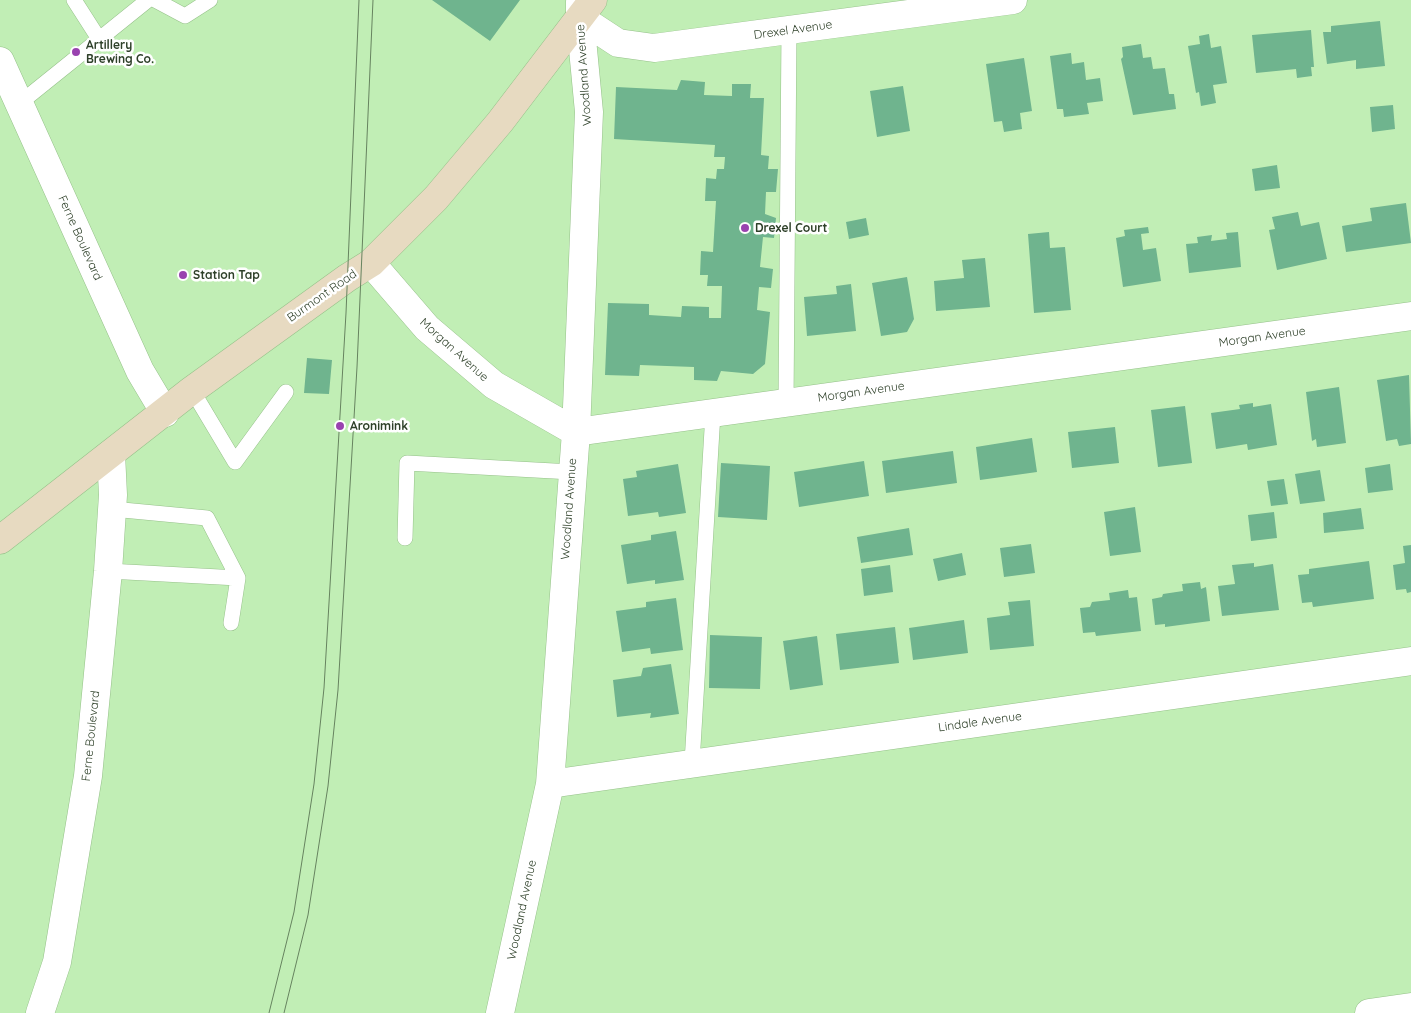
<!DOCTYPE html>
<html>
<head>
<meta charset="utf-8">
<style>
  body { margin:0 }
  canvas { display:block; background:#c1eeb5 }
</style>
</head>
<body>
<canvas width="1411" height="1013"></canvas>
<script>
const context = document.querySelector('canvas').getContext('2d');
context.lineJoin = 'round';
function fill(path, color) {
  context.fillStyle = color;
  context.fill(path, 'evenodd');
}
function shape(rows) {
  const path = new Path2D();
  for (const r of rows) {
    path.moveTo(r[0], r[1]);
    for (let i = 2; i < r.length; i += 2) path.lineTo(r[i], r[i + 1]);
  }
  return path;
}
function stroke(path, color, width, dash) {
  context.strokeStyle = color;
  context.lineWidth = width;
  context.lineCap = dash ? 'butt' : 'round';
  context.setLineDash(dash || []);
  context.stroke(path);
}
function label(font, color, halo, rows, align = 'center') {
  context.font = font + ' Quicksand,sans-serif';
  context.lineWidth = 5;
  context.setLineDash([]);
  context.textBaseline = 'middle';
  context.strokeStyle = halo;
  context.fillStyle = color;
  for (const [text, x, y, turn = 0] of rows) {
    context.save();
    context.translate(x, y);
    context.rotate((+turn || 0) * Math.PI / 180);
    context.textAlign = isNaN(turn) ? turn : align;
    if (halo) context.strokeText(text, 0, 0);
    context.fillText(text, 0, 0);
    context.restore();
  }
}
const building = shape([
  [432,0,520,0,490,41],
  [1380,21,1385,66,1356,69,1356,60,1327,64,1323,32,1331,32,1331,26],
  [1311,30,1314,67,1311,67,1312,76,1297,78,1296,69,1256,73,1252,35],
  [1209,34,1211,48,1221,46,1227,83,1213,85,1216,103,1201,106,1199,92,1196,93,1188,46,1200,44,1199,36],
  [1141,44,1143,58,1151,57,1153,69,1165,68,1169,94,1174,94,1176,109,1133,115,1121,59,1123,57,1122,47],
  [1071,53,1072,64,1084,62,1086,80,1100,78,1103,101,1087,103,1089,114,1064,117,1063,109,1057,109,1050,56],
  [1024,58,1032,111,1020,113,1022,129,1004,132,1002,121,994,122,986,64],
  [681,80,705,82,704,95,732,96,732,84,751,84,750,98,764,98,761,155,769,156,768,169,778,169,776,192,766,192,765,214,776,218,774,238,763,237,760,267,773,269,771,288,759,287,757,310,770,312,765,364,753,374,721,371,717,381,694,380,694,367,640,365,639,376,605,375,608,303,649,304,649,315,681,317,682,306,709,307,709,318,721,318,722,286,707,286,708,275,700,275,701,251,713,252,716,201,705,201,706,178,716,179,717,169,724,169,725,157,714,157,715,145,614,139,616,87,677,90],
  [903,86,910,131,877,137,870,91],
  [1393,105,1395,129,1372,132,1370,107],
  [1277,165,1280,188,1255,191,1252,169],
  [1406,203,1411,243,1346,252,1342,226,1372,221,1370,208],
  [1298,212,1301,226,1319,222,1327,259,1277,270,1269,230,1275,229,1272,217],
  [866,218,869,235,849,239,846,222],
  [1148,227,1149,233,1141,234,1143,250,1156,248,1161,281,1123,287,1116,238,1125,236,1124,230],
  [1049,232,1050,248,1065,247,1071,310,1034,313,1028,234],
  [1238,232,1241,267,1189,273,1186,244,1198,243,1197,237,1212,235,1211,241,1227,239,1226,233],
  [985,258,990,307,936,311,934,281,964,278,962,260],
  [907,277,914,319,907,332,881,336,872,283],
  [851,284,856,331,807,336,804,297,837,294,836,286],
  [307,358,332,360,329,394,304,393],
  [1409,375,1411,444,1399,446,1397,439,1386,441,1377,380],
  [1339,387,1346,443,1317,447,1316,439,1312,441,1306,392],
  [1253,403,1253,407,1271,404,1277,445,1248,450,1247,444,1216,449,1211,413,1240,409,1239,405],
  [1185,406,1192,463,1158,467,1151,410],
  [1115,427,1119,463,1072,468,1068,432],
  [1032,438,1037,472,980,480,976,447],
  [953,451,957,483,886,493,882,461],
  [864,461,869,496,799,507,794,472],
  [721,463,770,466,767,520,718,517],
  [678,464,686,513,659,517,658,512,628,516,623,479,637,477,636,471],
  [1390,464,1393,490,1368,493,1365,468],
  [1320,470,1325,501,1300,504,1295,474],
  [1284,479,1288,504,1271,506,1267,481],
  [1135,507,1141,552,1110,556,1104,512],
  [1361,508,1364,529,1324,533,1323,513],
  [1274,512,1277,538,1251,541,1248,515],
  [909,528,913,555,861,563,857,537],
  [676,531,684,580,655,584,655,580,627,584,621,545,651,540,651,535],
  [1031,544,1035,573,1004,577,1000,548],
  [1411,545,1411,592,1407,593,1406,589,1396,590,1393,565,1405,563,1403,546],
  [962,553,966,575,938,581,933,559],
  [1369,561,1374,599,1313,607,1312,602,1302,603,1298,575,1309,574,1309,569],
  [1254,563,1254,567,1273,564,1279,610,1222,616,1218,586,1235,584,1232,565],
  [890,565,893,592,864,596,861,569],
  [1200,582,1201,589,1206,587,1210,621,1165,627,1165,624,1155,625,1152,599,1162,597,1163,594,1183,591,1182,584],
  [1128,590,1129,598,1137,597,1141,631,1096,636,1095,632,1083,633,1080,608,1090,607,1092,602,1110,600,1109,593],
  [676,598,683,650,651,654,650,648,622,652,616,611,646,607,646,602],
  [1030,600,1034,646,990,650,987,618,1010,615,1008,602],
  [964,620,968,653,913,660,909,628],
  [895,627,899,663,840,670,836,634],
  [710,635,762,637,760,689,709,688],
  [817,636,823,685,790,690,783,641],
  [671,664,679,714,650,718,651,713,617,717,613,680,641,676,643,668]
]);
const lane = shape([
  [74,0,99,39],
  [155,0,185,16,210,0],
  [20,103,148,0],
  [192,390,235,462,286,392],
  [786,403,789,31],
  [112,509,207,518,238,578,231,623],
  [405,538,407,463,572,472],
  [108,571,238,578],
  [692,763,713,413]
]);
const street = shape([
  [580,18,618,43,654,48,1013,0],
  [0,61,140,371,165,413],
  [371,263,427,328,494,385,576,432,1411,316],
  [550,784,1411,661],
  [40,1013,57,962,88,776,108,571,113,495,111,454],
  [500,1013,550,784,576,432,589,112,580,18,580,2],
  [1369,1013,1411,1007]
]);
const secondary = shape([
  [0,540,192,390,347,278,371,263,436,198,500,122,593,0]
]);
const tram = shape([
  [269,1013,294,912,314,784,324,688,346,313,359,0],
  [284,1013,308,915,328,786,338,690,357,367,373,0]
]);
const markers = [
  [76,52,5,"#9942af"],
  [745,228,5,"#9942af"],
  [183,275,5,"#9942af"],
  [340,426,5,"#9942af"]
];
const streetNames = [
  ["Drexel Avenue",793,30,-8],
  ["Woodland Avenue",584,75,-94],
  ["Ferne Boulevard",80,238,66],
  ["Burmont Road",322,296,-35],
  ["Morgan Avenue",1262,337,-8],
  ["Morgan Avenue",454,350,42],
  ["Morgan Avenue",861,392,-8],
  ["Woodland Avenue",569,509,-86],
  ["Lindale Avenue",980,722,-8],
  ["Ferne Boulevard",91,736,-84],
  ["Woodland Avenue",522,910,-78]
];
const poiNames = [
  ["Artillery",86,45],
  ["Brewing Co.",86,59],
  ["Drexel Court",755,228],
  ["Station Tap",193,275],
  ["Aronimink",350,426]
];
fill(building, '#6fb48e');
stroke(lane, '#95c189', 16);
stroke(street, '#95c189', 29);
stroke(secondary, '#95c189', 29);
stroke(lane, '#fff', 15);
stroke(street, '#fff', 28);
stroke(secondary, '#e7dac1', 28);
stroke(tram, '#66835f', 1);
for (const [x, y, r, color] of markers) {
  const dot = new Path2D();
  dot.arc(x, y, r, 0, 2 * Math.PI);
  context.fillStyle = color;
  context.fill(dot);
  stroke(dot, '#fff', 2);
}
label('12px', '#2e4029', '#fff', streetNames);
label('bold 12px', '#2e4029', '#fff', poiNames, 'left');
</script>
</body>
</html>
